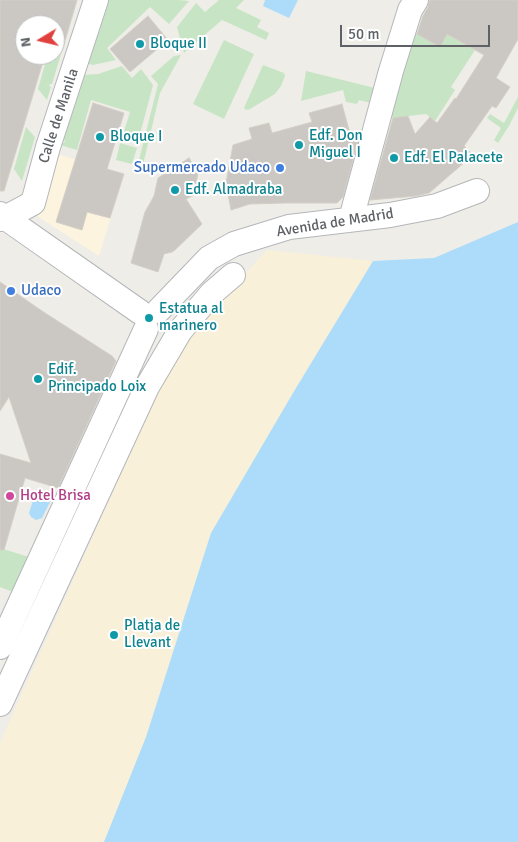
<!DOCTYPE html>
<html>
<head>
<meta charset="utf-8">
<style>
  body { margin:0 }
  #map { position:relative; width:518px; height:842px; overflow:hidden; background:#efede7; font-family:Signika,sans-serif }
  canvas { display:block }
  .north { position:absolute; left:15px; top:15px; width:50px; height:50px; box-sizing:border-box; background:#fff; border:1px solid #bfc0c2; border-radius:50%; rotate:261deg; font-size:14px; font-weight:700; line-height:20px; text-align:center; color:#5e6266 }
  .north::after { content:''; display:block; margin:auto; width:18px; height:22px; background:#e0413d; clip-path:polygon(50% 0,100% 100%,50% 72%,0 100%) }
  .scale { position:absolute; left:340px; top:25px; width:150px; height:22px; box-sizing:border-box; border:2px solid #5e6266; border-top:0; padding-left:6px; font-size:15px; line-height:18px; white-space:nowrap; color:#5e6266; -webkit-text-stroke:4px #fff; paint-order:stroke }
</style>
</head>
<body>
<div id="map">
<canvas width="518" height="842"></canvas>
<div class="north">N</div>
<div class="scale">50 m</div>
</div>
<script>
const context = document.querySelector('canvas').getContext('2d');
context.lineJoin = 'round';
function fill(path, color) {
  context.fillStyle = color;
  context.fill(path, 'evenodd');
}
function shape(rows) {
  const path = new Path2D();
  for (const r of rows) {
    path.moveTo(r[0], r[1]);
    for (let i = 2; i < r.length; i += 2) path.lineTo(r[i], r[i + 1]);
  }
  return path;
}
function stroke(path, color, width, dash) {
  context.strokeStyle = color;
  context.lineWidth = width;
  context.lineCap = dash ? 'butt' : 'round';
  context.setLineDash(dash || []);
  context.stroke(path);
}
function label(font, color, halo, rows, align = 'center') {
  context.font = font + ' Signika,sans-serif';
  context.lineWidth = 4;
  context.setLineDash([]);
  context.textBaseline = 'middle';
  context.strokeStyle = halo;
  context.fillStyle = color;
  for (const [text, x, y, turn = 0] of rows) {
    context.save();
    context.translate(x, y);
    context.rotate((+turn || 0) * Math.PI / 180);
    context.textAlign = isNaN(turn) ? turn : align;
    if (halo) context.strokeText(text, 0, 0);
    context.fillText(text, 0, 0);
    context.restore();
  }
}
const commercial = shape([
  [57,154,124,174,99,256,37,216]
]);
const green = shape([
  [104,0,179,0,189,1,169,24,150,7,107,48,116,60,93,65,85,63],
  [219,0,244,0,236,8,261,20,257,27,269,33,266,40,222,20,184,53,177,27,196,3,205,12],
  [414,32,440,47,447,34,475,50,451,87,455,90,435,121,426,114,391,118],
  [224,40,254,54,224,119,193,104],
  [55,49,62,51,52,84,50,84,49,86,51,87,47,100,38,89,45,64,43,61,45,55,55,55],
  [181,55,160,93,142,169,137,168,158,84,151,76,174,56],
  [263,65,284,73,285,76,281,86,275,94,250,109,246,110,244,108],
  [122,66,132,78,141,69,153,85,138,142,122,138,130,112,91,100,77,150,60,145,60,142,64,143,65,140,62,139,81,75,98,74],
  [306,71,375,88,371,103,359,100,357,104,346,102,343,90,301,101],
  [518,97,518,108,509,126,498,143,494,140,501,128,487,118,490,114,504,123],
  [26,127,35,137,22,181,14,169],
  [120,143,137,148,132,164,116,160],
  [0,548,29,557,13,592,0,587]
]);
const sand = shape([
  [267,250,373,261,211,533,146,737,104,842,0,842,0,743,177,349]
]);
const water = shape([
  [265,0,298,0,289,18,263,6],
  [518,222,518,842,104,842,146,737,211,533,293,393,373,261,434,258],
  [36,491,53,496,42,518,36,520,31,517,29,513]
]);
const building = shape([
  [0,0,77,0,62,51,55,49,55,25,25,25,25,55,45,55,4,191,0,191,0,0],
  [430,0,518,0,518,39,496,78,510,87,496,108,492,106,464,146,473,155,429,193,416,196,370,200,393,118,408,116,415,134,430,117,437,123,455,98,456,99,484,55,447,34,440,47,417,34,423,16,428,7,430,0],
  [148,16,168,40,130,72,110,49,148,16],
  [93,103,124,113,107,169,124,174,110,218,87,212,82,230,56,222,93,103],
  [342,104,349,130,360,134,343,197,337,203,286,203,250,204,231,210,226,183,233,145,252,139,249,128,269,123,272,133,312,122,309,113,342,104],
  [189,158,198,173,194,195,186,199,202,224,175,250,172,252,164,254,158,272,131,263,145,212,154,196,158,178,189,158],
  [0,282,42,311,112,356,116,361,58,488,25,478,4,550,0,550,0,454,31,463,9,397,0,411,0,282]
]);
const minor = shape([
  [0,214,140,312],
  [0,219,5,218,33,203,48,147,96,0],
  [351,219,391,71,410,10,416,0],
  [158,311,209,258,234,244,289,227,390,215,437,206,477,191],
  [0,647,146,329],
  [0,704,147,387,180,331,212,293,233,275]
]);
const markers = [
  [140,44,5,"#0f9aa8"],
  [100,137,5,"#0f9aa8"],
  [299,145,5,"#0f9aa8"],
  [394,158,5,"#0f9aa8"],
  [280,168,5,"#3f7fe0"],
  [175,190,5,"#0f9aa8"],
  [11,291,5,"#3f7fe0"],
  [149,318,5,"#0f9aa8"],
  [38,379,5,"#0f9aa8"],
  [10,496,5,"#d1479c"],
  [114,635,5,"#0f9aa8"]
];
const cultureNames = [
  ["Bloque II",150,44],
  ["Edf. Don",309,136],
  ["Miguel I",309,153],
  ["Bloque I",110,137],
  ["Edf. El Palacete",404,158],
  ["Edf. Almadraba",185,190],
  ["Estatua al",159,309],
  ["marinero",159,326],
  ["Edif.",48,370],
  ["Principado Loix",48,387],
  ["Platja de",124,626],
  ["Llevant",124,643]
];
const streetNames = [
  ["Calle de Manila",59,116,-72],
  ["Avenida de Madrid",335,223,-9]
];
const shopNames = [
  ["Supermercado Udaco",270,168],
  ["Udaco",21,291,"left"]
];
const hotelNames = [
  ["Hotel Brisa",20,496]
];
fill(commercial, '#fcf4df');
fill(green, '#c7e5c5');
fill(sand, '#f9f0d9');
fill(water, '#acdcfa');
fill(building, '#cbc8c4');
stroke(building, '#d4cfc5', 1);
stroke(minor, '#b4b7ba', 26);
stroke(minor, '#fff', 24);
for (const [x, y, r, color] of markers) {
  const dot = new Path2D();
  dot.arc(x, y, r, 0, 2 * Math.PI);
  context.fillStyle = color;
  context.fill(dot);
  stroke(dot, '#fff', 2);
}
label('15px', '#0d838f', '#fff', cultureNames, 'left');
label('15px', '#5e6266', '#fff', streetNames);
label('15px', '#366cbe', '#fff', shopNames, 'right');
label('15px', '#b23c85', '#fff', hotelNames, 'left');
</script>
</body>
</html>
